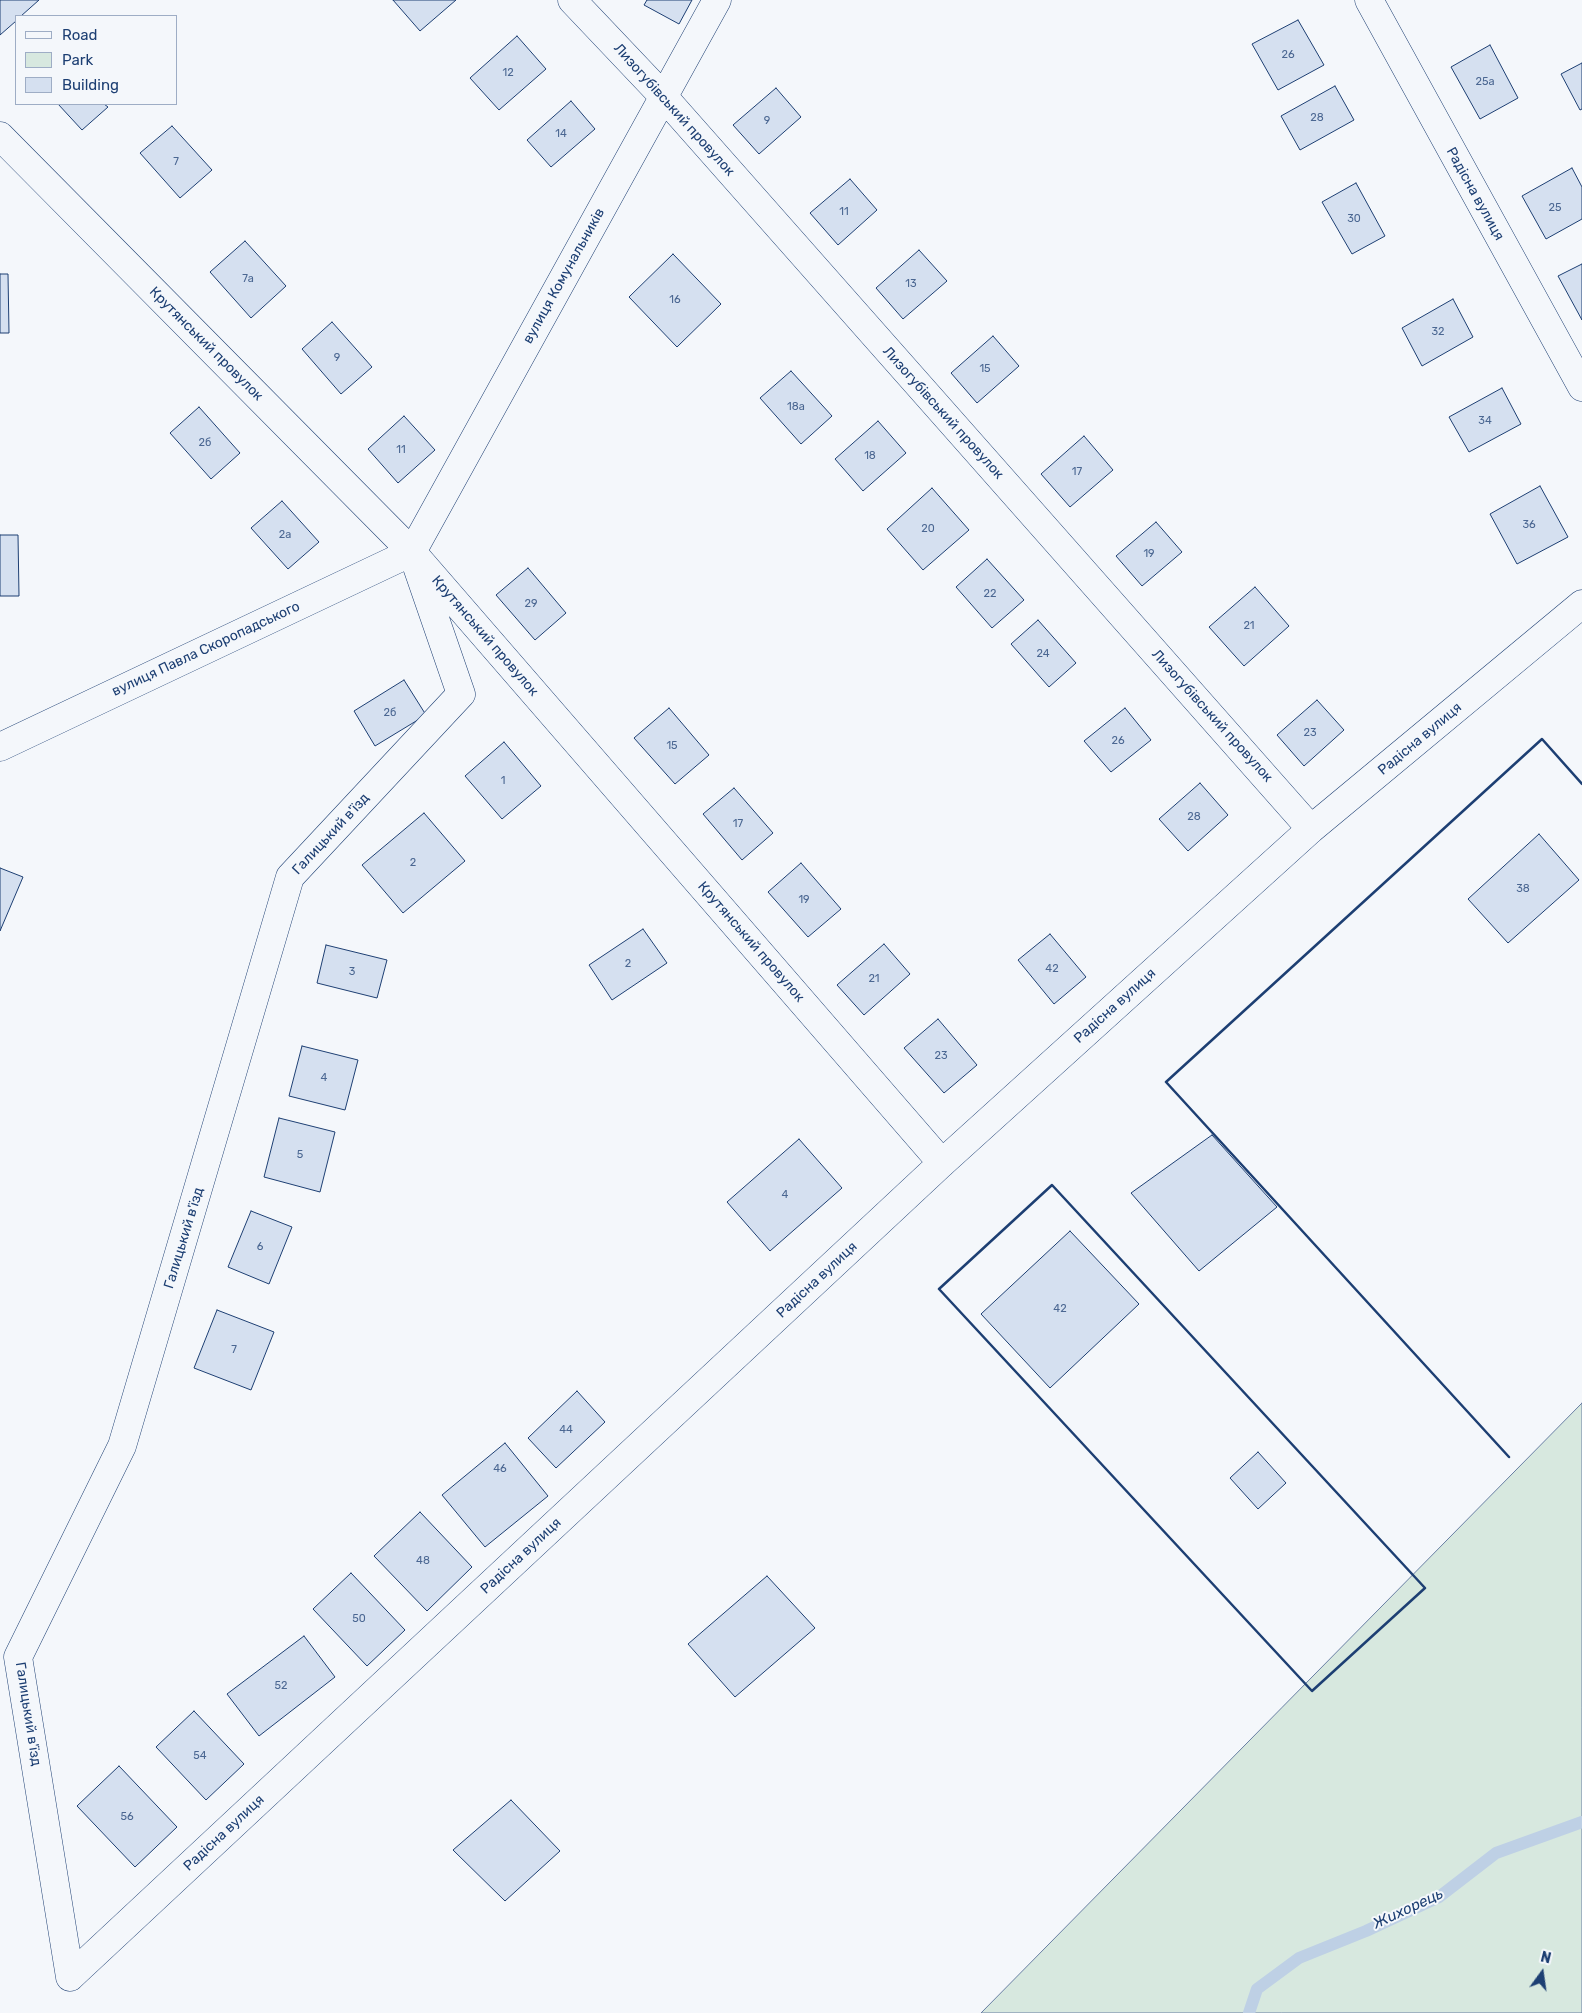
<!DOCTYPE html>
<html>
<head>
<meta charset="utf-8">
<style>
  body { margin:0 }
  #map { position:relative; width:1582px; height:2013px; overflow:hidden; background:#f4f7fb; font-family:Rubik,sans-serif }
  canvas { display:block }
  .legend { position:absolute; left:15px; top:15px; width:162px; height:90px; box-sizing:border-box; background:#f4f7fb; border:1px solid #9eadc5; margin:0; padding:6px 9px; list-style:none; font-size:15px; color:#1d3f73 }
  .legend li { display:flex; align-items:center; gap:10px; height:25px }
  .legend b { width:25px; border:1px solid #9eadc5 }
  .north { position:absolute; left:1517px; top:1948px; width:50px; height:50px; -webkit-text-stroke:4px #f4f7fb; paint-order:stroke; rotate:14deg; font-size:14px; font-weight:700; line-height:20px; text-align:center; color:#1d3f73 }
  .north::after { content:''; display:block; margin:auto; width:18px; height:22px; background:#1d3f73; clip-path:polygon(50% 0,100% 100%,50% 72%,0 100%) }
</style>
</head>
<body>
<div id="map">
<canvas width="1582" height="2013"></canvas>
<ul class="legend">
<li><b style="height:6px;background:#f4f7fb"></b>Road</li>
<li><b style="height:14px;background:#d7e8df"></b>Park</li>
<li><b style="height:14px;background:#d5e0f0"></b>Building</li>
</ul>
<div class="north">N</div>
</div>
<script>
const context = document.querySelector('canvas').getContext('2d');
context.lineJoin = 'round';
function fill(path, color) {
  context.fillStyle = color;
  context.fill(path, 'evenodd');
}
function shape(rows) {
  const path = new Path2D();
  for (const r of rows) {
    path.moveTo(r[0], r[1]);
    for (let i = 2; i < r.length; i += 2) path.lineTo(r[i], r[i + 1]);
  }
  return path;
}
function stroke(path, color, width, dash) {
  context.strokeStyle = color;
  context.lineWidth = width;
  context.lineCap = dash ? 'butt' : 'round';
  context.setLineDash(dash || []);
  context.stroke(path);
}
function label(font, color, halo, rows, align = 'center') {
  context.font = font + ' Rubik,sans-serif';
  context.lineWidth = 4;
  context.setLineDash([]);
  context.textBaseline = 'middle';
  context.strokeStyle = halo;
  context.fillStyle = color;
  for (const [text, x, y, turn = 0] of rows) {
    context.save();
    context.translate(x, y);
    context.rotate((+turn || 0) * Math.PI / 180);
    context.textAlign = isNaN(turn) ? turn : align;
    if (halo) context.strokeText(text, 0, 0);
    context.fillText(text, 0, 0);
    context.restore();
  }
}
const green = shape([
  [1582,1403,1582,2013,981,2013,1582,1403]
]);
const stream = shape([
  [1249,2013,1257,1989,1299,1958,1366,1931,1439,1897,1496,1853,1582,1822]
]);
const building = shape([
  [0,0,39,0,21,16,16,16,16,21,0,35,0,0],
  [393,0,456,0,420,31,393,0],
  [647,0,692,0,679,24,644,5,647,0],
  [1298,20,1324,65,1278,90,1252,44,1298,20],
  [517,36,546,69,499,110,470,78,517,36],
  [1490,45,1518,98,1480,119,1451,67,1490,45],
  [1582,63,1582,109,1580,110,1561,74,1582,63],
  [1335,86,1354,120,1300,150,1281,116,1335,86],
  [776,88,801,117,759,154,733,125,776,88],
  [571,101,595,129,551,167,527,140,571,101],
  [58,104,104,104,108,107,82,130,58,104],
  [172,126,212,170,180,198,140,153,172,126],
  [1572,168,1582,187,1582,219,1546,239,1522,196,1572,168],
  [850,179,877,210,838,245,810,213,850,179],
  [1356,183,1385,236,1352,254,1322,202,1356,183],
  [245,241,286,286,251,318,210,272,245,241],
  [919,250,947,281,903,319,876,288,919,250],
  [673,254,721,304,677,347,629,297,673,254],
  [1582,264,1582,320,1558,276,1582,264],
  [0,274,8,274,9,333,0,333,0,274],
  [1453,299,1473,337,1422,366,1402,328,1453,299],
  [332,322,372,367,341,394,302,349,332,322],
  [993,336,1019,366,977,403,951,373,993,336],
  [791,371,832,416,801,444,760,398,791,371],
  [1502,388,1521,424,1469,452,1449,417,1502,388],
  [199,407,240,453,211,479,170,433,199,407],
  [404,416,435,450,398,483,368,449,404,416],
  [878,421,906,453,863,491,835,459,878,421],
  [1084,436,1113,470,1070,507,1041,474,1084,436],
  [1540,486,1568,537,1517,564,1490,514,1540,486],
  [932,488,969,530,923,570,887,529,932,488],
  [282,501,319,542,288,569,251,528,282,501],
  [1156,522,1182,552,1142,586,1116,556,1156,522],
  [0,535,18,535,19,596,0,596,0,535],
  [987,559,1024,600,992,628,956,587,987,559],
  [528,568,566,613,535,640,496,595,528,568],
  [1255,587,1289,626,1244,666,1209,627,1255,587],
  [1038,620,1076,663,1049,687,1011,644,1038,620],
  [404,680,426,715,375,746,354,711,404,680],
  [1317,700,1344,730,1304,766,1277,735,1317,700],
  [669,708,709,755,675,784,634,738,669,708],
  [1125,708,1151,740,1111,772,1084,741,1125,708],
  [504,742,541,786,502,819,465,776,504,742],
  [1200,783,1228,815,1188,851,1159,819,1200,783],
  [734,788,773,833,742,860,703,814,734,788],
  [424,813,465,861,403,913,362,865,424,813],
  [1539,834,1579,880,1508,943,1468,899,1539,834],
  [801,863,841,909,808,937,768,892,801,863],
  [0,868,23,877,0,931,0,868],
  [643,929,667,963,612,1000,589,965,643,929],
  [1050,934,1086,977,1054,1004,1018,960,1050,934],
  [884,944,910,974,864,1015,837,985,884,944],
  [326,945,387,960,377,998,317,983,326,945],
  [938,1019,977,1065,944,1093,904,1048,938,1019],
  [302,1046,358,1060,345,1110,289,1096,302,1046],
  [279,1118,335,1132,320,1192,264,1177,279,1118],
  [1212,1135,1277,1207,1199,1271,1131,1193,1212,1135],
  [799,1139,842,1188,770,1251,727,1202,799,1139],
  [251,1211,292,1227,269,1284,228,1267,251,1211],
  [1070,1231,1139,1304,1050,1388,981,1314,1070,1231],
  [217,1310,274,1332,251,1390,194,1368,217,1310],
  [577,1391,605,1422,556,1468,528,1438,577,1391],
  [505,1443,548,1496,485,1547,442,1495,505,1443],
  [1258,1452,1286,1483,1258,1509,1230,1478,1258,1452],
  [420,1512,472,1567,427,1611,374,1556,420,1512],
  [351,1573,405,1630,367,1666,313,1609,351,1573],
  [767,1576,815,1628,735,1697,688,1644,767,1576],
  [304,1636,335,1677,259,1736,227,1694,304,1636],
  [194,1711,244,1764,206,1800,156,1747,194,1711],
  [119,1766,177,1827,135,1867,77,1806,119,1766],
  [511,1800,560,1851,505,1901,453,1850,511,1800]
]);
const minor = shape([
  [572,0,663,96,1311,829],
  [1369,0,1582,387],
  [0,136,412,552,942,1163],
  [412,552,717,0],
  [0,747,412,552],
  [70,1977,942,1163,1311,829,1582,604],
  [70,1977,18,1657,122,1446,290,877,461,694,412,552]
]);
const wall = shape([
  [1052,1185,1425,1588,1312,1691,939,1289,1052,1185],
  [1509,1457,1166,1082,1542,739,1582,784]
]);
const numberNames = [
  ["26",1288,55],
  ["12",508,73],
  ["25а",1485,82],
  ["28",1317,118],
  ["9",767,121],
  ["14",561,134],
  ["7",176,162],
  ["25",1555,208],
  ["11",844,212],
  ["30",1354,219],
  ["7а",248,279],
  ["13",911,284],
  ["16",675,300],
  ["32",1438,332],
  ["9",337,358],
  ["15",985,369],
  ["18а",796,407],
  ["34",1485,421],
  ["2б",205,443],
  ["11",401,450],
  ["18",870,456],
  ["17",1077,472],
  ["36",1529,525],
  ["20",928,529],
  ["2а",285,535],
  ["19",1149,554],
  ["22",990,594],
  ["29",531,604],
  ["21",1249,626],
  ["24",1043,654],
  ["2б",390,713],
  ["23",1310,733],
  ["26",1118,741],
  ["15",672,746],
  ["1",503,781],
  ["28",1194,817],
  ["17",738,824],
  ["2",413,863],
  ["38",1523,889],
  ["19",804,900],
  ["2",628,964],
  ["42",1052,969],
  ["3",352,972],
  ["21",874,979],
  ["23",941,1056],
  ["4",324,1078],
  ["5",300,1155],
  ["4",785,1195],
  ["6",260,1247],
  ["42",1060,1309],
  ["7",234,1350],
  ["44",566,1430],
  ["46",500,1469],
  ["48",423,1561],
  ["50",359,1619],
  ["52",281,1686],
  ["54",200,1756],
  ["56",127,1817]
];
const streetNames = [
  ["Лизогубівський провулок",674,110,48],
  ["Радісна вулиця",1475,194,61],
  ["вулиця Комунальників",564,276,-61],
  ["Крутянський провулок",206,344,45],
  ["Лизогубівський провулок",943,413,48],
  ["Крутянський провулок",485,636,49],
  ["вулиця Павла Скоропадського",206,649,-25],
  ["Лизогубівський провулок",1212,716,48],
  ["Радісна вулиця",1420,739,-40],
  ["Галицький в'їзд",331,834,-47],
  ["Крутянський провулок",751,942,49],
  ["Радісна вулиця",1115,1006,-42],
  ["Галицький в'їзд",184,1238,-73],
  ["Радісна вулиця",817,1280,-43],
  ["Радісна вулиця",521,1556,-43],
  ["Галицький в'їзд",28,1714,81],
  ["Радісна вулиця",224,1833,-43]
];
const waterNames = [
  ["Жихорець",1408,1909,-25]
];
fill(green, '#d7e8df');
stroke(green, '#687fa3', 1);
stroke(stream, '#bed0e5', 12);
fill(building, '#d5e0f0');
stroke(building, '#1d3f73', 1);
stroke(minor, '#1d3f73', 29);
stroke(minor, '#f4f7fb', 28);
stroke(wall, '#1d3f73', 2.5);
label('11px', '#4b6792', null, numberNames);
label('14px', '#1d3f73', '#f4f7fb', streetNames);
label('italic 15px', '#1d3f73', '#f4f7fb', waterNames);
</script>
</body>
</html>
